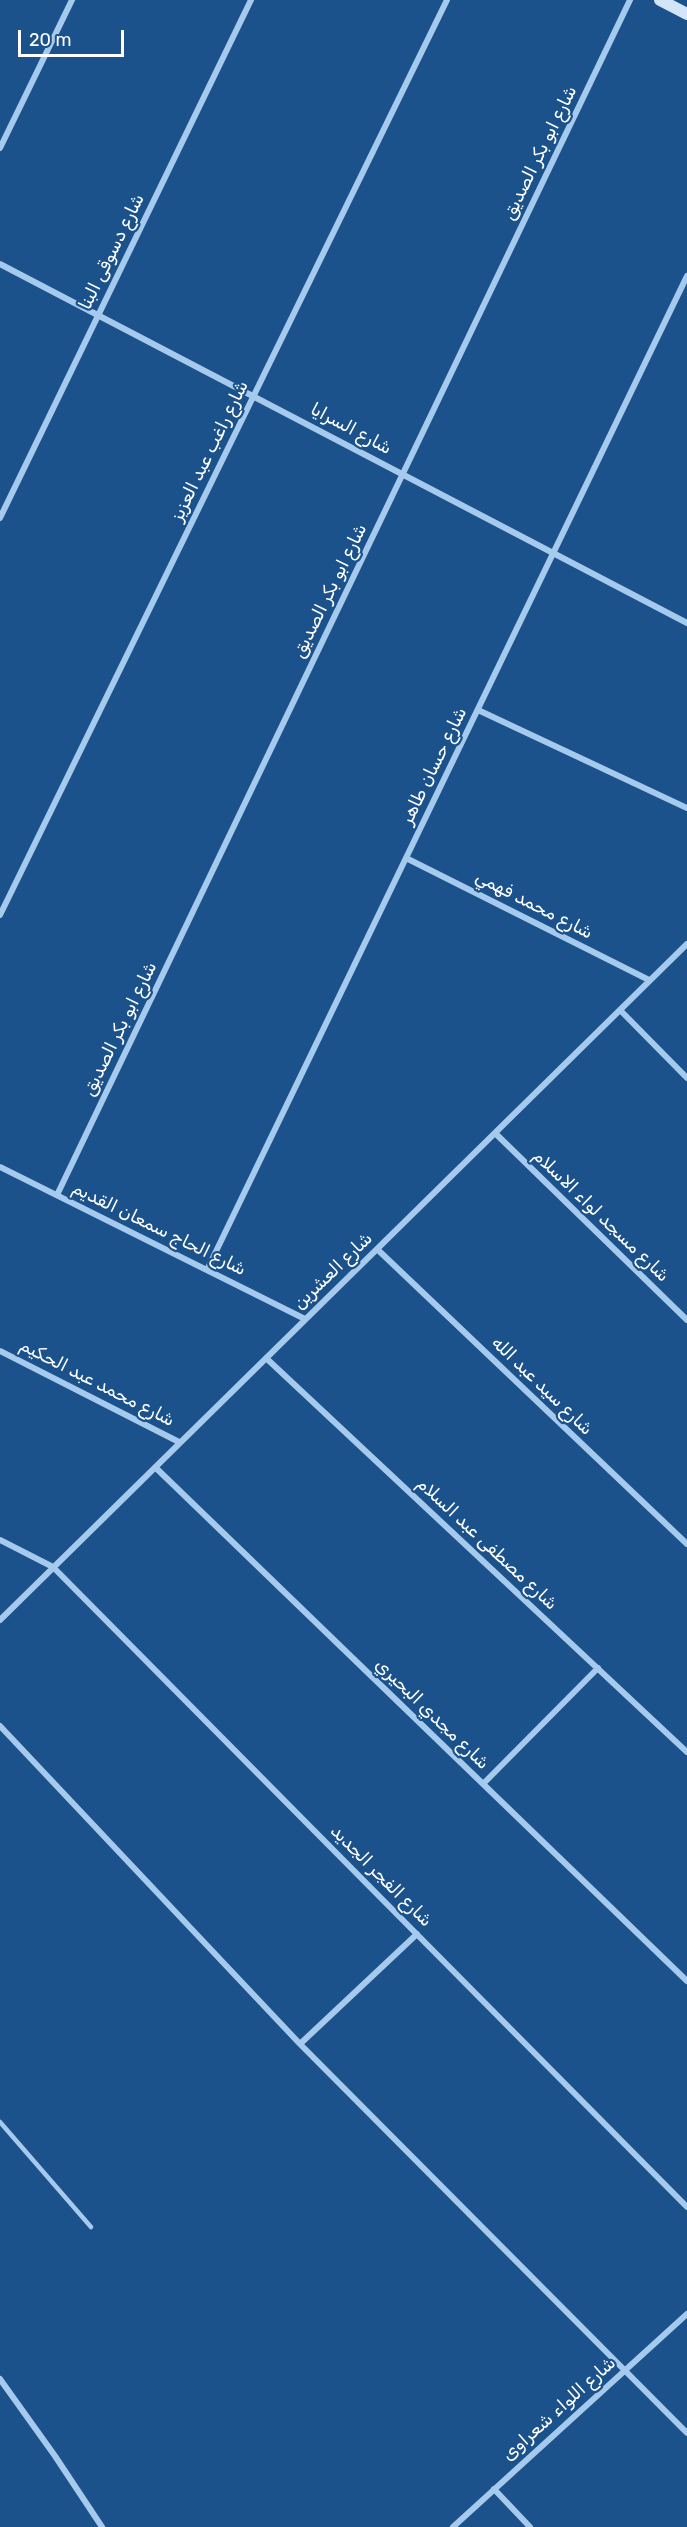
<!DOCTYPE html>
<html>
<head>
<meta charset="utf-8">
<style>
  body { margin:0 }
  #map { position:relative; width:687px; height:2527px; overflow:hidden; background:#1b528b; font-family:Rubik,sans-serif }
  canvas { display:block }
  .scale { position:absolute; left:18px; top:30px; width:106px; height:27px; box-sizing:border-box; border:3px solid #fff; border-top:0; padding-left:8px; font-size:18px; line-height:21px; white-space:nowrap; color:#fff; -webkit-text-stroke:4px #1b528b; paint-order:stroke }
</style>
</head>
<body>
<div id="map">
<canvas width="687" height="2527"></canvas>
<div class="scale">20 m</div>
</div>
<script>
const context = document.querySelector('canvas').getContext('2d');
context.lineJoin = 'round';
function shape(rows) {
  const path = new Path2D();
  for (const r of rows) {
    path.moveTo(r[0], r[1]);
    for (let i = 2; i < r.length; i += 2) path.lineTo(r[i], r[i + 1]);
  }
  return path;
}
function stroke(path, color, width, dash) {
  context.strokeStyle = color;
  context.lineWidth = width;
  context.lineCap = dash ? 'butt' : 'round';
  context.setLineDash(dash || []);
  context.stroke(path);
}
function label(font, color, halo, rows, align = 'center') {
  context.font = font + ' Rubik,Vazirmatn,sans-serif';
  context.lineWidth = 4.5;
  context.setLineDash([]);
  context.textBaseline = 'middle';
  context.strokeStyle = halo;
  context.fillStyle = color;
  for (const [text, x, y, turn = 0] of rows) {
    context.save();
    context.translate(x, y);
    context.rotate((+turn || 0) * Math.PI / 180);
    context.textAlign = isNaN(turn) ? turn : align;
    if (halo) context.strokeText(text, 0, 0);
    context.fillText(text, 0, 0);
    context.restore();
  }
}
const lane = shape([
  [0,2122,91,2227]
]);
const street = shape([
  [0,148,72,0],
  [0,264,687,623],
  [0,518,251,0],
  [478,710,687,808],
  [406,858,649,980],
  [0,915,447,0],
  [620,1010,687,1078],
  [495,1133,687,1320],
  [0,1167,305,1319],
  [57,1195,630,0],
  [377,1249,687,1544],
  [207,1270,687,276],
  [0,1351,179,1442],
  [266,1358,687,1752],
  [156,1468,687,1981],
  [0,1540,53,1567,687,2207],
  [0,1620,687,944],
  [0,1726,300,2044,687,2433],
  [483,1784,598,1668],
  [300,2044,417,1934],
  [0,2379,55,2456,102,2527],
  [494,2489,530,2527],
  [453,2527,687,2314]
]);
const secondary = shape([
  [660,0,687,14]
]);
const streetNames = [
  ["شارع ابو بكر الصديق",540,153,-64],
  ["شارع دسوقى البنا",112,252,-64],
  ["شارع السرايا",351,429,28],
  ["شارع راغب عبد العزيز",210,451,-64],
  ["شارع ابو بكر الصديق",330,591,-64],
  ["شارع حسان طاهر",434,766,-64],
  ["شارع محمد فهمي",534,905,27],
  ["شارع ابو بكر الصديق",120,1029,-64],
  ["شارع مسجد لواء الاسلام",601,1216,44],
  ["شارع الحاج سمعان القديم",159,1229,26],
  ["شارع العشرين",333,1271,-44],
  ["شارع محمد عبد الحكيم",97,1383,27],
  ["شارع سيد عبد الله",542,1386,44],
  ["شارع مصطفى عبد السلام",487,1544,43],
  ["شارع مجدي البحيري",432,1714,44],
  ["شارع الفجر الجديد",381,1876,45],
  ["شارع اللواء شعراوى",559,2409,-42]
];
stroke(lane, '#a5caed', 4.5);
stroke(street, '#a5caed', 6);
stroke(secondary, '#d2e5f9', 12);
label('18px', '#fff', '#1b528b', streetNames);
</script>
</body>
</html>
